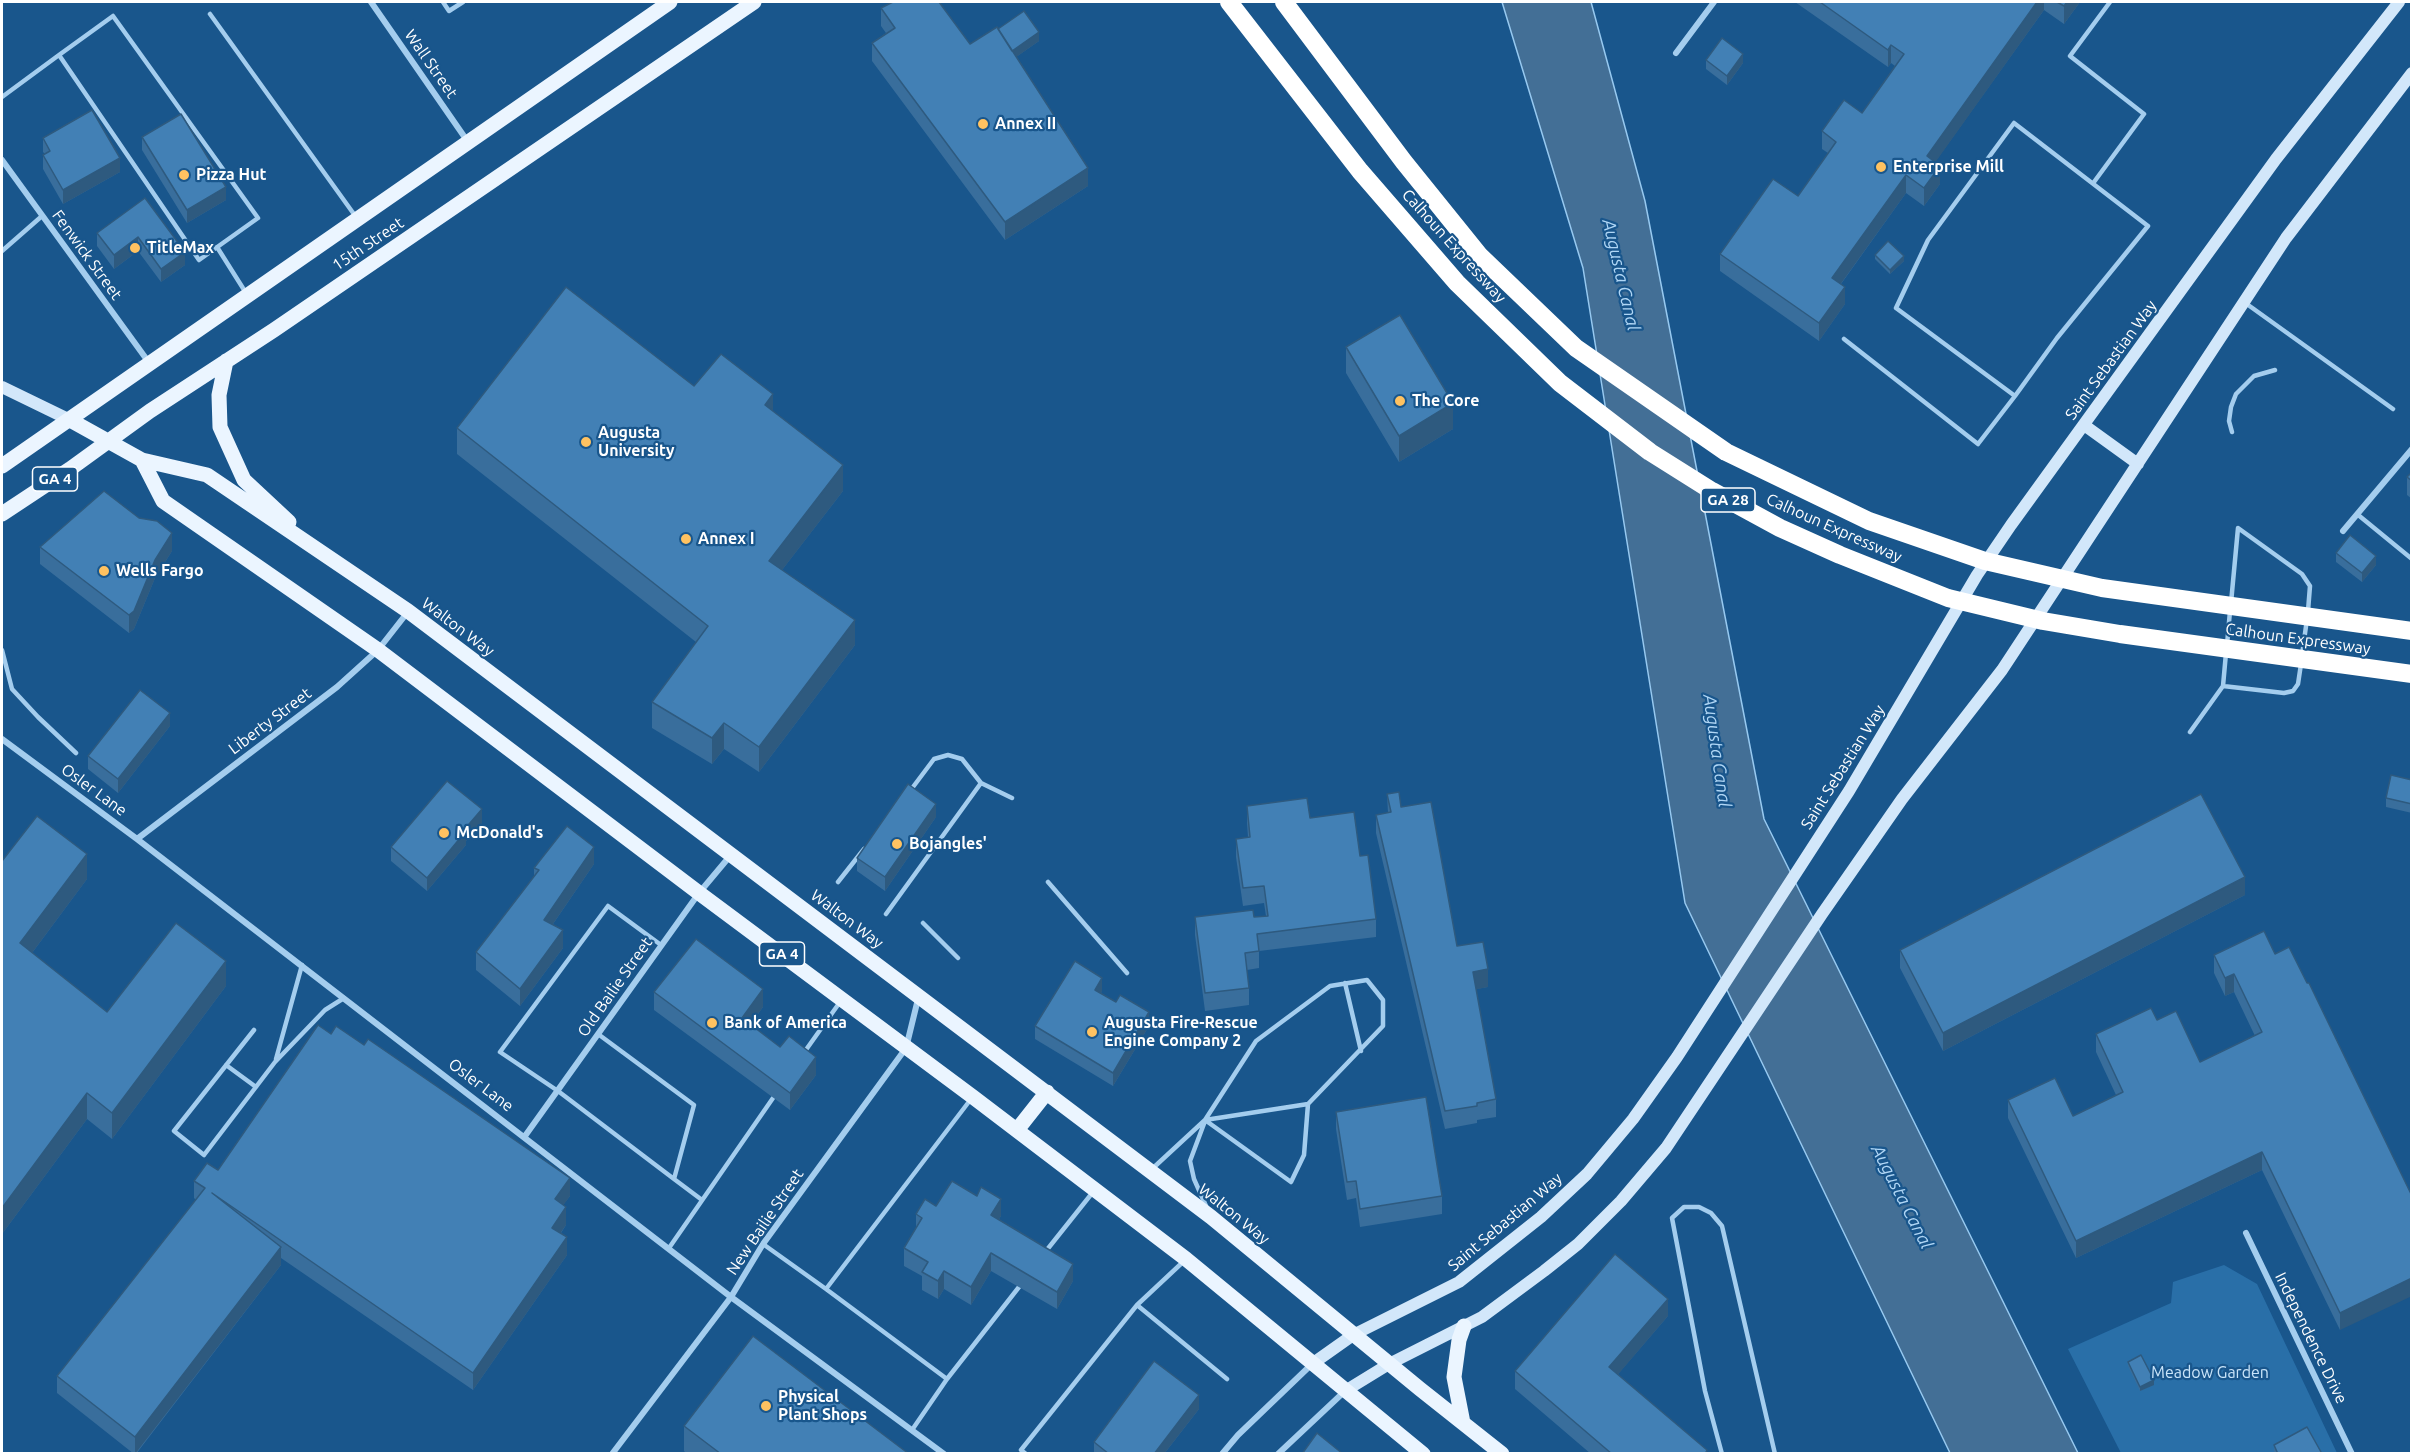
<!DOCTYPE html>
<html>
<head>
<meta charset="utf-8">
<style>
  body { margin:0 }
  #map { position:relative; width:2413px; height:1455px; overflow:hidden; background:#19568c; font-family:Ubuntu,sans-serif }
  canvas { display:block }
  .frame { position:absolute; inset:0; border:3px solid #fff; pointer-events:none }
</style>
</head>
<body>
<div id="map">
<canvas width="2413" height="1455"></canvas>
<div class="frame"></div>
</div>
<script>
const context = document.querySelector('canvas').getContext('2d');
context.lineJoin = 'round';
function fill(path, color) {
  context.fillStyle = color;
  context.fill(path, 'evenodd');
}
function shape(rows) {
  const path = new Path2D();
  for (const r of rows) {
    path.moveTo(r[0], r[1]);
    for (let i = 2; i < r.length; i += 2) path.lineTo(r[i], r[i + 1]);
  }
  return path;
}
function stroke(path, color, width, dash) {
  context.strokeStyle = color;
  context.lineWidth = width;
  context.lineCap = dash ? 'butt' : 'round';
  context.setLineDash(dash || []);
  context.stroke(path);
}
function label(font, color, halo, rows, align = 'center') {
  context.font = font + ' Ubuntu,sans-serif';
  context.lineWidth = 4.5;
  context.setLineDash([]);
  context.textBaseline = 'middle';
  context.strokeStyle = halo;
  context.fillStyle = color;
  for (const [text, x, y, turn = 0] of rows) {
    context.save();
    context.translate(x, y);
    context.rotate((+turn || 0) * Math.PI / 180);
    context.textAlign = isNaN(turn) ? turn : align;
    if (halo) context.strokeText(text, 0, 0);
    context.fillText(text, 0, 0);
    context.restore();
  }
}
const green = shape([
  [2224,1265,2257,1284,2337,1453,2121,1453,2068,1349,2171,1303,2173,1282]
]);
const water = shape([
  [1502,2,1591,2,1645,201,1764,819,2078,1453,1950,1453,1685,903,1583,268,1502,2]
]);
const service = shape([
  [443,2,449,11,463,2],
  [210,14,356,217],
  [2,97,59,55,113,16,258,218,199,260,59,55],
  [2094,182,2144,114,2070,56,2110,2],
  [217,247,246,293],
  [2,251,42,216],
  [2244,302,2393,409],
  [1844,339,1978,444,2015,396,2057,338,2148,226,2014,123,1928,240,1896,308,2015,396],
  [2232,432,2229,421,2231,407,2236,394,2254,376,2275,370],
  [2357,514,2412,559],
  [2231,603,2238,528,2302,574,2310,586,2308,611],
  [2227,645,2230,611],
  [2,650,12,689,38,717,76,753],
  [2302,655,2307,619],
  [2223,686,2284,693,2293,691,2298,684,2301,664],
  [2190,732,2223,686,2226,653],
  [981,783,1012,798],
  [838,882,864,849],
  [1048,882,1127,973],
  [886,914,981,783,962,759,948,755,934,759,910,791],
  [923,923,958,958],
  [1345,983,1361,1051],
  [254,1030,174,1131,204,1155,275,1062,325,1010,344,998],
  [598,1034,694,1105,674,1179,558,1091,500,1052,608,906,661,945],
  [803,1054,840,1002],
  [276,1059,302,965],
  [226,1065,256,1087],
  [1205,1120,1291,1182,1304,1155,1308,1104],
  [1205,1121,1190,1161,1194,1179,1206,1206],
  [1152,1169,1205,1120,1256,1041,1330,986,1367,980,1383,1000,1383,1026,1308,1104,1205,1120],
  [674,1179,702,1200],
  [763,1244,826,1289,971,1099],
  [669,1248,773,1098],
  [1046,1251,1093,1192],
  [826,1289,947,1379,912,1430],
  [1137,1305,1227,1379],
  [947,1379,1019,1287],
  [1026,1454,1021,1450,1137,1305,1184,1261],
  [1722,1454,1705,1391,1672,1218,1684,1207,1699,1207,1711,1213,1722,1226,1775,1454]
]);
const minor = shape([
  [371,2,468,142],
  [1676,53,1714,2],
  [2,160,150,364],
  [2343,531,2412,449],
  [2,739,137,839,731,1297,944,1454],
  [137,839,337,687,378,650,407,613],
  [525,1136,699,893,730,856],
  [2246,1233,2352,1454],
  [612,1454,731,1297,763,1244,906,1048,918,999],
  [1222,1454,1238,1435,1312,1364],
  [1278,1454,1345,1391]
]);
const secondary = shape([
  [2,387,70,420],
  [2084,425,2138,464],
  [1312,1364,1353,1335,1459,1282,1541,1217,1587,1174,1633,1119,1677,1057,1849,791,1977,575,2011,525,2276,159,2399,2],
  [1345,1391,1389,1364,1482,1317,1544,1271,1578,1244,1621,1201,1666,1148,1822,914,1902,799,2002,670,2286,238,2412,73]
]);
const primary = shape([
  [226,361,219,395,220,427,244,480,289,522],
  [70,420,142,460,207,475,408,611,1211,1217,1420,1389,1502,1454],
  [142,460,163,501,378,650,699,893,973,1097,1186,1259,1423,1454],
  [2,466,670,2],
  [2,514,70,469,150,411,274,330,754,2],
  [1017,1130,1047,1092],
  [1463,1423,1454,1377,1459,1340,1464,1326]
]);
const motorwayBridge = shape([
  [1229,2,1360,171,1457,283,1560,383,1650,452,1712,491,1780,528,1840,555,1948,598,2043,621,2120,634,2412,674],
  [1284,2,1404,162,1479,255,1576,348,1726,452,1869,521,1985,561,2102,588,2412,631]
]);
const wall = shape([
  [1795,2,2080,2,2064,24,2044,10,1935,162,1940,184,1924,206,1906,193,1841,284,1845,304,1819,341,1720,271,1720,254,1798,196,1828,153,1822,149,1822,131,1862,113,1895,66,1891,63,1888,67],
  [881,8,970,44,998,29,1039,41,1016,57,1088,186,1005,240,872,61,872,43,886,33,881,26],
  [1706,60,1743,63,1727,85,1706,69],
  [142,137,226,200,187,223,142,150],
  [43,138,120,172,63,204,43,169,43,155,45,154,43,152],
  [145,198,185,265,161,282,138,251,114,269,97,246,97,233],
  [1875,255,1904,261,1890,274,1875,259],
  [1346,347,1453,429,1399,462,1346,373],
  [694,386,773,411,843,491,782,570,855,645,759,772,724,749,712,764,652,728,652,702,696,642,457,454,457,428],
  [2412,472,2412,499,2407,495,2407,477],
  [40,547,172,551,155,578,134,629,129,633,40,564],
  [2336,553,2376,565,2362,582,2336,562],
  [170,726,118,793,88,769,88,756],
  [2412,780,2412,813,2386,807,2386,798],
  [1387,794,1401,807,1457,946,1488,987,1476,989,1496,1099,1496,1117,1477,1120,1477,1123,1445,1129,1376,833,1376,815,1388,813],
  [1247,806,1310,818,1360,856,1376,919,1376,937,1259,951,1259,968,1247,970,1249,988,1249,1005,1205,1011,1195,935,1195,917,1254,917,1266,916,1264,903,1243,906,1236,857,1236,839,1248,837,1247,823],
  [936,817,885,891,857,871,857,858],
  [482,823,466,841,466,845,427,891,391,861,391,847],
  [2,861,87,879,32,953,107,1012,226,986,112,1139,87,1119,2,1234],
  [594,864,553,924,563,948,520,1006,476,970,476,952,534,876,534,868],
  [2245,895,1943,1051,1900,968,1900,950],
  [2275,954,2412,1196,2340,1330,2262,1170,2076,1258,2008,1118,2008,1100,2073,1116,2116,1095,2096,1052,2096,1034,2157,1020,2200,1062,2255,1036,2234,992,2225,996,2214,973,2214,955],
  [1102,991,1101,993,1149,1026,1113,1086,1035,1039,1035,1026],
  [654,992,763,1007,750,1025,816,1075,790,1110,654,1010],
  [1336,1112,1442,1196,1442,1214,1360,1227,1356,1198,1347,1200,1336,1129],
  [218,1170,570,1196,563,1205,566,1225,561,1233,567,1255,473,1390,281,1258,281,1265,136,1454,134,1454,57,1393,57,1376,196,1200,194,1198,194,1181],
  [936,1206,1001,1216,999,1219,1073,1281,1057,1309,991,1271,971,1305,944,1289,938,1299,922,1290,922,1276,904,1266,904,1248,916,1228,916,1214],
  [1668,1316,1618,1374,1707,1454,1591,1454,1515,1389,1515,1371],
  [2128,1362,2154,1385,2140,1391,2128,1366],
  [1199,1409,1164,1454,1094,1454,1094,1442],
  [684,1426,909,1454,687,1454,684,1451],
  [2274,1445,2321,1454,2274,1454]
]);
const shadedWall = shape([
  [2037,2,2044,2,2044,10,1927,174,1927,156],
  [2067,2,2080,2,2064,24,2064,6],
  [1039,32,1039,41,1012,60,1012,51],
  [1891,45,1891,63,1888,67,1888,50],
  [1743,54,1743,63,1727,85,1727,76],
  [120,158,120,172,63,204,63,190],
  [1940,166,1940,184,1924,206,1924,188],
  [1088,168,1088,186,1005,240,1005,222],
  [1906,175,1906,193,1832,296,1832,278],
  [226,187,226,200,187,223,187,210],
  [138,237,138,251,114,269,114,255],
  [185,252,185,265,161,282,161,269],
  [1904,256,1904,261,1890,274,1890,270],
  [1845,287,1845,304,1819,341,1819,323],
  [773,394,773,419,765,405],
  [1453,403,1453,429,1399,462,1399,436],
  [843,465,843,491,769,587,769,561],
  [172,533,172,551,155,578,134,629,129,633,129,615,155,560],
  [2376,556,2376,565,2362,582,2362,573],
  [855,620,855,645,759,772,759,747],
  [170,713,170,726,118,793,118,779],
  [724,723,724,749,712,764,712,738],
  [936,804,936,817,885,891,885,877],
  [482,809,482,823,466,841,466,845,427,891,427,878,464,830],
  [594,847,594,864,544,937,544,920],
  [87,854,87,879,20,969,20,943],
  [2245,877,2245,895,1943,1051,1943,1033],
  [563,930,563,948,520,1006,520,989],
  [226,961,226,986,112,1139,112,1113],
  [1488,969,1488,987,1473,990,1473,972],
  [2234,974,2234,992,2225,996,2225,978],
  [1102,978,1102,991,1095,1003,1095,990],
  [763,989,763,1007,742,1036,742,1018],
  [1149,1012,1149,1026,1113,1086,1113,1073],
  [816,1057,816,1075,790,1110,790,1093],
  [87,1093,87,1119,2,1234,2,1208],
  [2262,1152,2262,1170,2076,1258,2076,1241],
  [570,1178,570,1196,555,1217,555,1199],
  [1001,1199,1001,1216,991,1232,991,1215],
  [566,1207,566,1225,552,1245,552,1228],
  [567,1237,567,1255,473,1390,473,1373],
  [281,1247,281,1265,135,1454,135,1437],
  [991,1253,991,1271,971,1305,971,1287],
  [1073,1264,1073,1281,1057,1309,1057,1292],
  [944,1271,944,1289,938,1299,938,1281],
  [2412,1278,2412,1296,2340,1330,2340,1313],
  [1668,1299,1668,1316,1609,1385,1609,1367],
  [2154,1380,2154,1385,2140,1391,2140,1387],
  [1199,1395,1199,1409,1164,1454,1154,1454]
]);
const building = shape([
  [893,2,939,2,970,44,997,27,1088,168,1005,222,872,43,895,28,881,8,893,2],
  [1820,2,2037,2,1927,156,1940,166,1924,188,1906,175,1832,278,1845,287,1819,323,1720,254,1773,179,1798,196,1836,142,1822,131,1844,100,1862,113,1904,54,1891,45,1888,50,1820,2],
  [2057,2,2067,2,2064,6,2057,2],
  [1024,11,1039,32,1012,51,998,29,1024,11],
  [1722,38,1743,54,1727,76,1706,60,1722,38],
  [92,110,120,158,63,190,43,155,50,151,43,138,92,110],
  [181,114,226,187,187,210,142,137,181,114],
  [145,198,185,252,161,269,138,237,114,255,97,233,145,198],
  [1888,241,1904,256,1890,270,1875,255,1888,241],
  [566,287,694,386,721,354,773,394,765,405,843,465,769,561,855,620,759,747,724,723,712,738,652,702,708,626,457,428,566,287],
  [1400,315,1453,403,1399,436,1346,347,1400,315],
  [2412,472,2412,481,2407,477,2412,472],
  [104,491,139,518,157,521,172,533,155,560,134,611,129,615,40,547,104,491],
  [2350,535,2376,556,2362,573,2336,553,2350,535],
  [140,690,170,713,118,779,88,756,140,690],
  [2391,775,2412,780,2412,804,2386,798,2391,775],
  [447,781,482,809,464,830,466,831,427,878,391,847,447,781],
  [908,784,936,804,885,877,857,858,908,784],
  [1399,792,1401,807,1431,802,1457,946,1483,942,1488,969,1473,972,1496,1099,1477,1103,1477,1106,1445,1111,1376,815,1391,812,1387,794,1399,792],
  [2201,794,2245,877,1943,1033,1900,950,2201,794],
  [1307,798,1310,818,1354,812,1360,856,1368,855,1376,919,1257,934,1259,951,1245,953,1249,988,1205,993,1195,917,1253,910,1254,917,1268,916,1264,886,1243,888,1236,839,1250,837,1247,806,1307,798],
  [37,816,87,854,20,943,107,1012,176,923,226,961,112,1113,87,1093,2,1208,2,861,37,816],
  [567,826,594,847,544,920,563,930,520,989,476,952,539,870,534,868,567,826],
  [2264,931,2275,954,2289,947,2307,983,2309,983,2412,1196,2412,1278,2340,1313,2262,1152,2076,1241,2008,1100,2055,1078,2073,1116,2123,1092,2096,1034,2151,1008,2157,1020,2176,1011,2200,1062,2262,1032,2234,974,2225,978,2214,955,2264,931],
  [696,939,763,989,742,1018,780,1047,789,1036,816,1057,790,1093,654,992,696,939],
  [1075,961,1102,978,1095,990,1116,1002,1120,995,1149,1012,1113,1073,1035,1026,1075,961],
  [318,1025,331,1034,336,1026,364,1045,368,1039,570,1178,555,1199,566,1207,552,1228,567,1237,473,1373,212,1193,281,1247,135,1437,57,1376,205,1188,194,1181,207,1163,218,1170,318,1025],
  [1426,1097,1442,1196,1360,1209,1356,1181,1347,1182,1336,1112,1426,1097],
  [952,1181,977,1196,981,1187,1001,1199,991,1215,1073,1264,1057,1292,991,1253,971,1287,944,1271,938,1281,922,1272,928,1262,904,1248,922,1218,916,1214,925,1199,936,1206,952,1181],
  [1615,1254,1668,1299,1609,1367,1707,1450,1705,1454,1612,1454,1515,1371,1615,1254],
  [753,1336,909,1454,721,1454,684,1426,753,1336],
  [2141,1355,2154,1380,2140,1387,2128,1362,2141,1355],
  [1154,1361,1199,1395,1154,1454,1109,1454,1094,1442,1154,1361],
  [2307,1427,2321,1452,2319,1454,2278,1454,2274,1445,2307,1427],
  [1317,1433,1343,1454,1302,1454,1317,1433]
]);
const markers = [
  [983,124,6,"#ffc261"],
  [1881,167,6,"#ffc261"],
  [184,175,6,"#ffc261"],
  [135,248,6,"#ffc261"],
  [1400,401,6,"#ffc261"],
  [586,442,6,"#ffc261"],
  [686,539,6,"#ffc261"],
  [104,571,6,"#ffc261"],
  [444,833,6,"#ffc261"],
  [897,844,6,"#ffc261"],
  [712,1023,6,"#ffc261"],
  [1092,1032,6,"#ffc261"],
  [766,1406,6,"#ffc261"]
];
const shields = [
  [55,479,45],
  [1728,500,54],
  [782,954,45]
];
const shieldNames = [
  ["GA 4",55,479],
  ["GA 28",1728,500],
  ["GA 4",782,954]
];
const streetNames = [
  ["Wall Street",431,64,55],
  ["15th Street",368,244,-34],
  ["Calhoun Expressway",1454,246,48],
  ["Fenwick Street",87,255,54],
  ["Saint Sebastian Way",2111,360,-54],
  ["Calhoun Expressway",1834,528,24],
  ["Walton Way",458,627,37],
  ["Calhoun Expressway",2298,639,8],
  ["Liberty Street",270,721,-37],
  ["Saint Sebastian Way",1843,767,-58],
  ["Osler Lane",94,790,36],
  ["Walton Way",847,919,37],
  ["Old Bailie Street",615,987,-55],
  ["Osler Lane",481,1085,37],
  ["Walton Way",1234,1214,39],
  ["New Bailie Street",765,1222,-56],
  ["Saint Sebastian Way",1505,1222,-40],
  ["Independence Drive",2311,1338,64]
];
const poiNames = [
  ["Annex II",995,124],
  ["Enterprise Mill",1893,167],
  ["Pizza Hut",196,175],
  ["TitleMax",147,248],
  ["The Core",1412,401],
  ["Augusta",598,433],
  ["University",598,451],
  ["Annex I",698,539],
  ["Wells Fargo",116,571],
  ["McDonald's",456,833],
  ["Bojangles'",909,844],
  ["Bank of America",724,1023],
  ["Augusta Fire-Rescue",1104,1023],
  ["Engine Company 2",1104,1041],
  ["Physical",778,1397],
  ["Plant Shops",778,1415]
];
const parkNames = [
  ["Meadow Garden",2210,1373]
];
const waterNames = [
  ["Augusta Canal",1621,275,77],
  ["Augusta Canal",1717,751,82],
  ["Augusta Canal",1902,1197,63]
];
fill(green, '#296fa8');
fill(water, '#436f96');
stroke(water, '#97c9f0', 1.5);
stroke(service, '#a4cdee', 4.5);
stroke(minor, '#a4cdee', 6);
stroke(secondary, '#d2e7fa', 12);
stroke(primary, '#ebf5ff', 15);
stroke(motorwayBridge, '#fff', 18);
fill(wall, '#396e9c');
fill(shadedWall, '#2e5a7f');
fill(building, '#4280b5');
stroke(building, '#2e5a7f', 1.5);
for (const [x, y, r, color] of markers) {
  const dot = new Path2D();
  dot.arc(x, y, r, 0, 2 * Math.PI);
  context.fillStyle = color;
  context.fill(dot);
  stroke(dot, '#19568c', 2);
}
for (const [x, y, w] of shields) {
  const box = new Path2D();
  box.roundRect(x - w / 2, y - 12, w, 24, 4.5);
  context.fillStyle = '#19568c';
  context.fill(box);
  stroke(box, '#fff', 1.5);
}
label('bold 15px', '#fff', null, shieldNames);
label('16px', '#fff', '#19568c', streetNames);
label('bold 16px', '#fff', '#19568c', poiNames, 'left');
label('16px', '#cae5fa', '#19568c', parkNames);
label('italic 18px', '#b0d6f5', '#19568c', waterNames);
</script>
</body>
</html>
